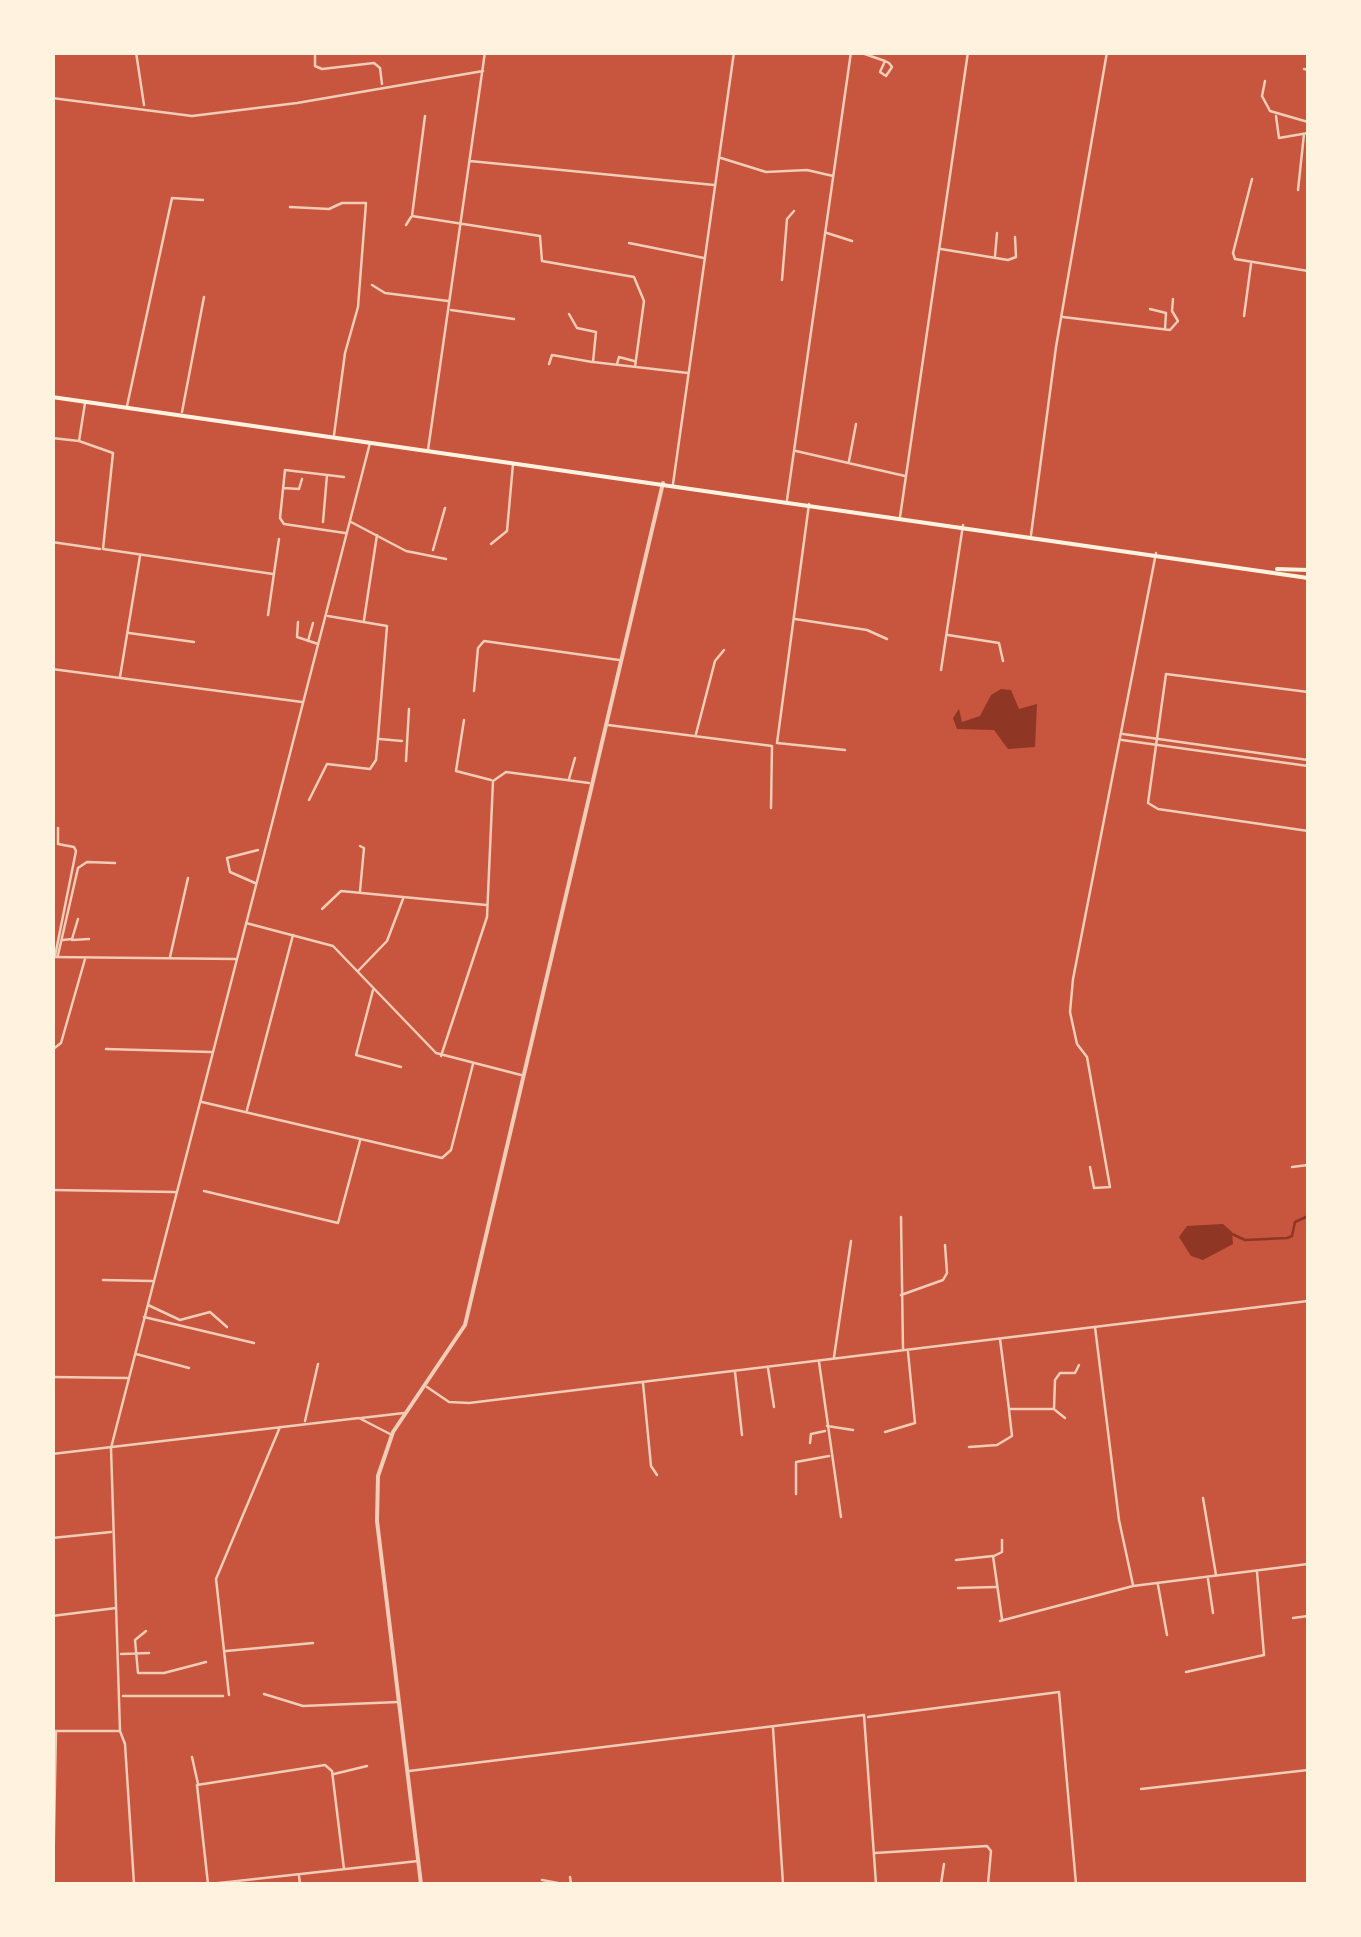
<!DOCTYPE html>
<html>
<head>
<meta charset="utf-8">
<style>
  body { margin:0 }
  #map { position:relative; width:1361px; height:1937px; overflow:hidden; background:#c8553d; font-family:Quicksand,sans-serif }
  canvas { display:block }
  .frame { position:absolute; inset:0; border:55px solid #fff3e0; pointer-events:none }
</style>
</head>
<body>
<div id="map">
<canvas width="1361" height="1937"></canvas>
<div class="frame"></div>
</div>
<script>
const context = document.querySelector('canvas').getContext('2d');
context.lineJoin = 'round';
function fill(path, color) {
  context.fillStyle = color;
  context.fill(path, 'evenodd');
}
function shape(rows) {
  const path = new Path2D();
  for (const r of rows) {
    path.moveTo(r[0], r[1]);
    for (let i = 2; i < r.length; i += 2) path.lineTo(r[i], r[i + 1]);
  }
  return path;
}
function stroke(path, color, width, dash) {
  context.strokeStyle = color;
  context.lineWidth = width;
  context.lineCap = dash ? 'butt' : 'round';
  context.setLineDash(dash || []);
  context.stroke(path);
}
const water = shape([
  [1001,689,1011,690,1019,709,1037,704,1035,747,1008,749,994,730,957,729,953,718,959,709,962,722,980,716,991,695],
  [1223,1224,1232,1232,1233,1244,1203,1260,1191,1256,1179,1237,1187,1226]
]);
const stream = shape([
  [1232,1234,1245,1240,1287,1238,1292,1236,1295,1222,1308,1216]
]);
const minor = shape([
  [136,52,144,105],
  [315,52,315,66,322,69,374,63,380,68,382,84],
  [859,52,885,61,889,63,892,67,886,76,880,72,885,61],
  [1304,69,1308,70],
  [1265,81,1262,96,1270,111,1308,122],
  [52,98,192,116,297,103,483,71],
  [425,116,412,216,540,236,542,261,634,277,644,301,635,367],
  [1276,116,1279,138,1308,133],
  [721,158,766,172,807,170,833,176],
  [470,161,714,185],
  [1252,179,1233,253,1235,259,1308,271],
  [1298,190,1304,134],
  [290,207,329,209,342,203,366,203,358,307,345,353,334,435],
  [406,225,411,217],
  [827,233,852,241],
  [629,243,704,258],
  [941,249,1008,260,1016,257,1015,237],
  [995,256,997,233],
  [782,280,787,219,794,211],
  [372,285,385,293,448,301],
  [1150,309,1166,313,1165,329],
  [451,310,514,319],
  [569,314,577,328,596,332,593,362,688,373],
  [1244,316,1251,264],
  [1063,317,1170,330,1178,321,1172,311,1173,299],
  [549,364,552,355,592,362],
  [617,364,619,357,634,361],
  [127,406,172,198,203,200],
  [182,412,204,297],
  [52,438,79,441,85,403],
  [79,441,113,453,103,549,273,574],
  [428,450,485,52],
  [796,451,905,476],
  [849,461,856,424],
  [344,477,285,470,280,518,284,524,345,533],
  [673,484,734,52],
  [284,488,299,489,302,479],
  [787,500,851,52],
  [809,504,777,743,845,750],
  [900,517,968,52],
  [323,522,327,475],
  [351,522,406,551,446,559],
  [1031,535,1056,347,1107,52],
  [52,542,100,549],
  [491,544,507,531,513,464],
  [433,550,445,508],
  [268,615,279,539],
  [795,619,867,630,887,639],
  [364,620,377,535],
  [298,622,297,637,318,644],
  [129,633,194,642],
  [948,635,999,643,1003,661],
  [308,641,313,623],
  [52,669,302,702],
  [941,670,963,525],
  [120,677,140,556],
  [474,691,478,648,484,641,619,660],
  [1308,692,1166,674,1148,803,1158,809,1308,831],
  [464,720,456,771,491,780],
  [608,725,772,746,771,808],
  [696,734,715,661,724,650],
  [1123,734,1308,760],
  [380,739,402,741],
  [1122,740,1308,766],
  [406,761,409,709],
  [569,779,575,758],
  [309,800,327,764,370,769,376,760,378,738,387,626,328,616],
  [255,883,230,872,227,858,258,850],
  [360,891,364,848,360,846],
  [322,909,341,891,486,905],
  [246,923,333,946,436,1053,521,1075],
  [63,940,72,939,78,919],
  [72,940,89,939],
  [58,955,78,868,87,862,115,863],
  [55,956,76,851,74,847,58,844,58,828],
  [52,957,235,959],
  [170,957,188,878],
  [358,971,387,941,403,899],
  [373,990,356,1055,401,1067],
  [106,1049,211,1052],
  [52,1050,61,1043,85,959],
  [441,1056,487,917,493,781,506,772,589,783],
  [202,1102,442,1158,451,1150,473,1064],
  [247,1110,293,935],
  [1090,1167,1094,1188,1110,1187,1087,1057,1077,1044,1070,1012,1073,979,1156,553],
  [1292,1167,1308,1165],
  [52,1190,175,1192],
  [204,1191,338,1223,360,1141],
  [901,1217,903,1349],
  [103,1280,152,1281],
  [901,1295,943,1280,947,1273,945,1245],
  [148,1305,180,1320,210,1312,227,1327],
  [144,1317,254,1343],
  [1095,1327,1119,1520,1133,1585],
  [1000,1339,1009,1409,1054,1409,1055,1380,1060,1373,1075,1373,1079,1365],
  [136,1354,189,1368],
  [834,1357,851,1241],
  [819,1362,841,1517],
  [768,1368,774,1407],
  [735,1372,742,1435],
  [52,1377,127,1378],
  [643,1383,651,1466,657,1475],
  [427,1387,449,1402,469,1403,1308,1301],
  [1055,1410,1065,1418],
  [361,1418,404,1413],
  [305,1421,318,1364],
  [827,1426,853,1430],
  [885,1432,915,1423,908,1352],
  [810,1443,811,1434,825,1431],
  [969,1447,997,1445,1012,1436,1009,1410],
  [52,1454,359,1418,390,1434],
  [796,1494,796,1462,829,1456],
  [1203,1498,1216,1575],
  [52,1538,111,1532],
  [994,1556,1002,1552,1002,1540],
  [956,1560,993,1556,1002,1619],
  [1208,1579,1213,1613],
  [1158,1585,1167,1635],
  [958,1588,996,1587],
  [52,1616,116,1608],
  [1293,1618,1308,1616],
  [1000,1621,1133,1586,1308,1564],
  [146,1631,135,1640,138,1673,164,1673,206,1662],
  [226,1651,313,1643],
  [121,1654,149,1653],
  [1186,1672,1264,1655,1257,1572],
  [264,1694,303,1706,398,1702],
  [229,1695,216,1579,280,1427],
  [123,1696,223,1696],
  [868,1717,1059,1692,1076,1884],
  [773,1728,783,1884],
  [52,1731,119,1731],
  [192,1757,198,1784],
  [409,1771,864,1715,876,1884],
  [334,1774,367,1766],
  [1141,1789,1308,1770],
  [875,1853,987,1846,991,1851,988,1884],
  [299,1876,300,1884],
  [570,1877,571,1884],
  [542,1880,563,1884],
  [53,1884,56,1731],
  [134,1884,125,1744,120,1731,111,1448,370,443],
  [208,1884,197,1785,325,1765,332,1771,344,1869],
  [210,1884,418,1861],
  [941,1884,944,1864]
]);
const tertiary = shape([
  [421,1884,377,1521,378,1476,393,1432,465,1325,663,483]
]);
const secondary = shape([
  [52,397,1308,578],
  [1277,569,1308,570]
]);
fill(water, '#8f3625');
stroke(stream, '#8f3625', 2.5);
stroke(minor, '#f1ccb7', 2.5);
stroke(tertiary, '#f1ccb7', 4);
stroke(secondary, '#fff3e0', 4);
</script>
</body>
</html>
